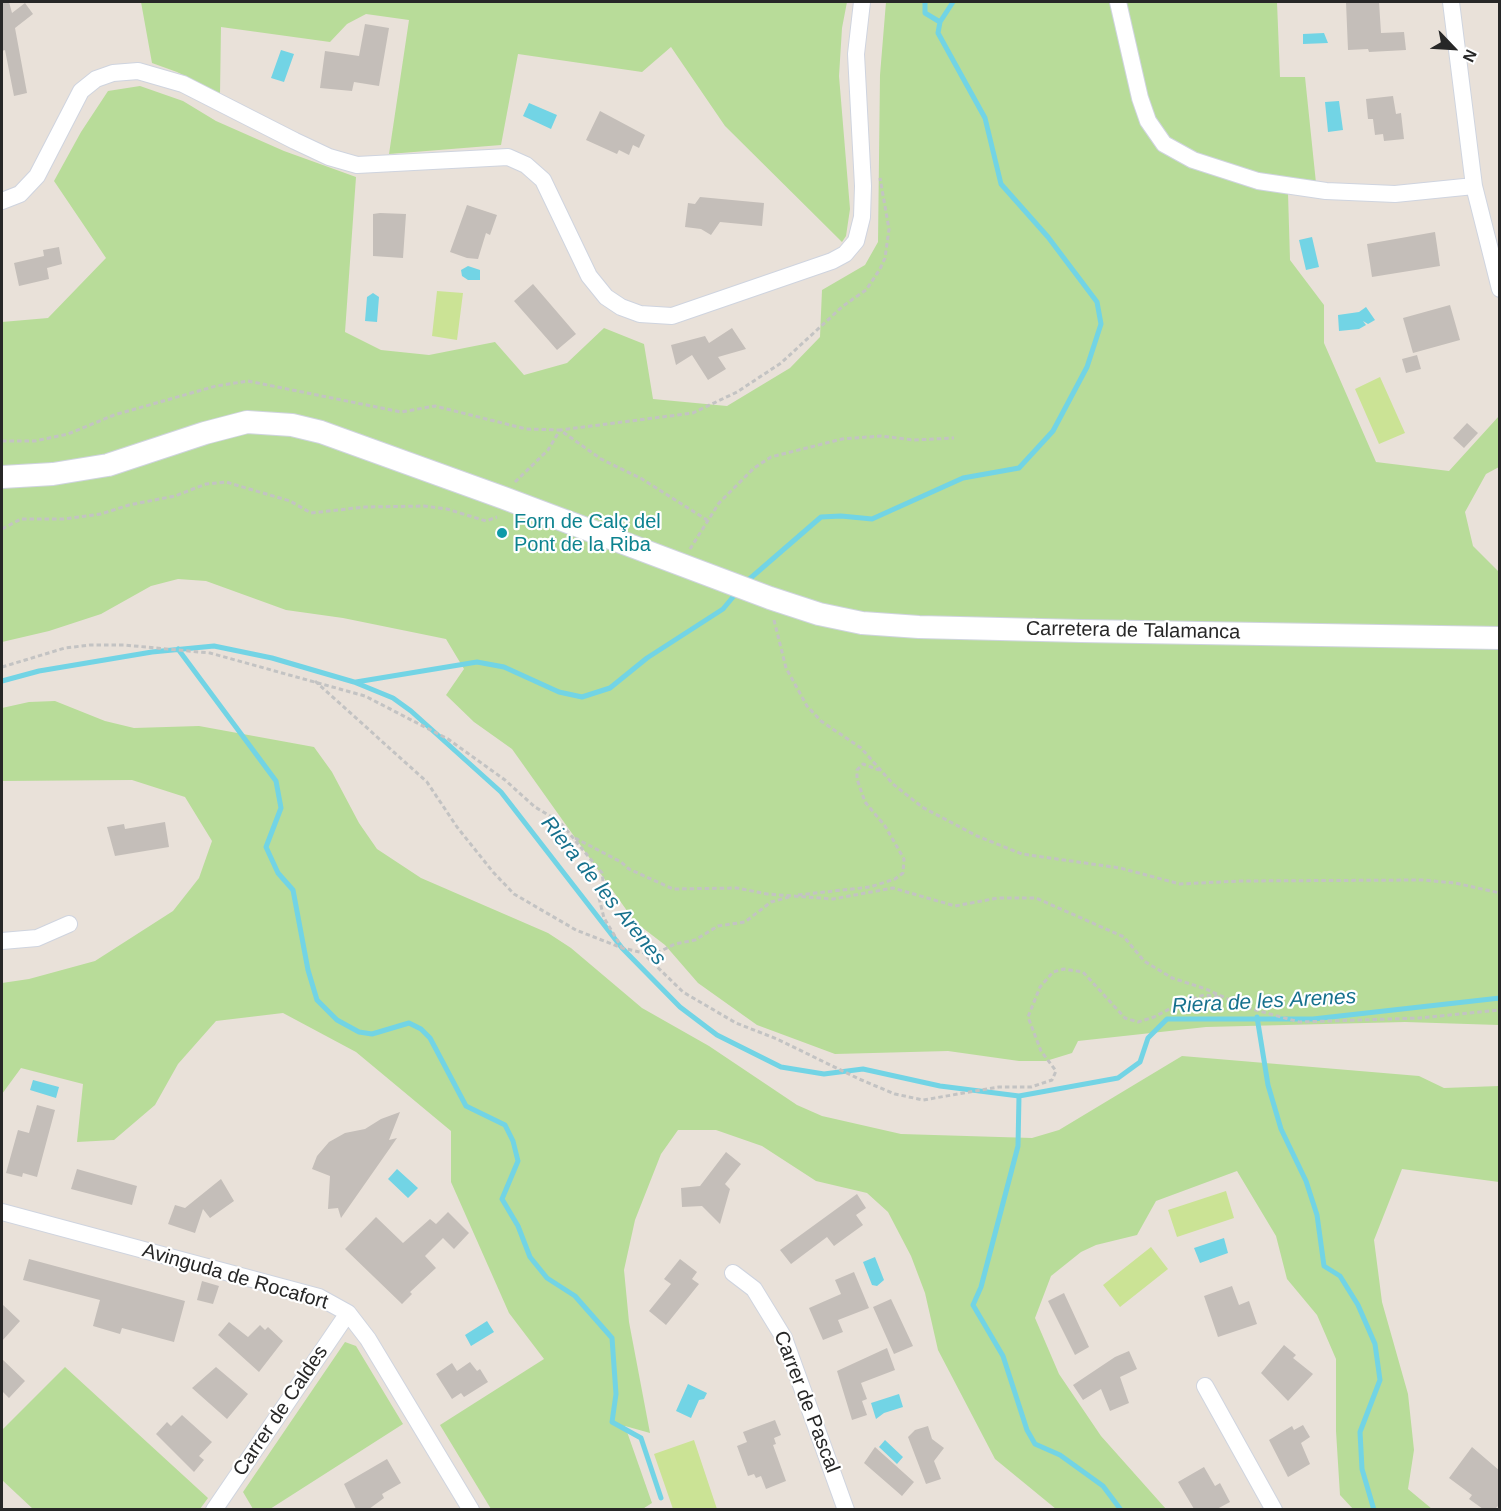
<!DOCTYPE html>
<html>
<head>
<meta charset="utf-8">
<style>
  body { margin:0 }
  #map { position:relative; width:1501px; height:1511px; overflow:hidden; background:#e9e1d9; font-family:Arial,sans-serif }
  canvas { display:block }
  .frame { position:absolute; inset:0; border:3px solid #272727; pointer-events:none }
  .north { position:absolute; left:1423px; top:18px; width:60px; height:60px; -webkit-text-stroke:4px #fff; paint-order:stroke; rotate:115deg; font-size:16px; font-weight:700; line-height:24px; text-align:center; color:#272727 }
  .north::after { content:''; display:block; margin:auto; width:21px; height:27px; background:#272727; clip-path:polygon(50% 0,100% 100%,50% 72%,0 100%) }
</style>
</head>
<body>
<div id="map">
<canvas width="1501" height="1511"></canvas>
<div class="frame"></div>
<div class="north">N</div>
</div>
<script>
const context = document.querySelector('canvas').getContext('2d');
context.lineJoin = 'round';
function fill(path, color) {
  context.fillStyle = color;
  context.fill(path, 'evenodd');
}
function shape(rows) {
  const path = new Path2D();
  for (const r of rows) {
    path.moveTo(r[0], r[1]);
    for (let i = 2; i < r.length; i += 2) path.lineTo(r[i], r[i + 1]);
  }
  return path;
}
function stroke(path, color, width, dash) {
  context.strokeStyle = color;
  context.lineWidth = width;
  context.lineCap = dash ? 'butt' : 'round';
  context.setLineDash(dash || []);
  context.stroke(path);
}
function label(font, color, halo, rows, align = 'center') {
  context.font = font + ' Arial,sans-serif';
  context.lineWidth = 4.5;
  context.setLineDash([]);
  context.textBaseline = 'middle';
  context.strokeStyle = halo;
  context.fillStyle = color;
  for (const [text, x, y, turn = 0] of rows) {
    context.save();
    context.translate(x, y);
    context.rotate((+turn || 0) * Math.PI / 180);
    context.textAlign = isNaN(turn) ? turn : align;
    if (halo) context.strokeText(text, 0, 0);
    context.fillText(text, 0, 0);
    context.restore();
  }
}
const green = shape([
  [141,2,847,2,842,28,839,76,850,209,846,236,842,242,725,126,671,47,642,72,518,54,501,145,389,154,409,20,366,14,347,24,330,42,221,27,220,94,177,72,152,63],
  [886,2,1277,2,1280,77,1305,77,1316,183,1288,193,1290,260,1324,305,1324,343,1376,462,1449,471,1499,416,1499,467,1486,474,1465,512,1473,546,1499,572,1499,1025,1405,1022,1206,1027,1078,1041,1072,1053,1046,1061,1019,1061,948,1051,835,1054,757,1025,698,983,665,945,635,922,512,749,474,722,446,695,464,669,446,639,343,618,286,610,206,581,178,579,151,586,101,614,49,631,2,642,2,322,48,318,106,258,54,181,81,132,108,91,140,86,183,101,216,121,284,151,356,177,345,332,381,350,429,355,495,342,524,375,567,363,604,328,644,344,653,399,727,406,790,368,820,337,822,290,865,265,878,242,880,75],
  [55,701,105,721,134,728,199,726,314,747,332,772,359,823,377,849,421,878,548,933,571,948,642,1008,709,1046,797,1105,822,1116,901,1134,1032,1138,1059,1130,1182,1056,1419,1076,1444,1088,1499,1086,1499,1182,1402,1169,1374,1240,1382,1302,1408,1394,1414,1450,1408,1489,1432,1509,1353,1509,1340,1495,1336,1431,1336,1359,1317,1315,1287,1279,1276,1236,1237,1171,1156,1201,1137,1235,1096,1245,1081,1252,1051,1276,1035,1318,1059,1374,1101,1436,1166,1509,1056,1509,995,1459,938,1350,925,1293,911,1256,888,1212,867,1193,816,1181,762,1146,716,1130,678,1130,661,1154,635,1220,624,1270,629,1322,650,1433,625,1426,652,1503,641,1510,491,1509,440,1425,544,1359,509,1313,451,1182,451,1131,356,1052,283,1013,216,1021,178,1064,155,1105,114,1140,77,1142,83,1084,21,1068,2,1094,2,983,29,979,95,961,173,911,199,878,212,841,185,797,132,780,2,781,2,708,29,702],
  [345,1342,356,1346,403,1424,270,1509,253,1509,243,1492],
  [65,1367,208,1498,200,1509,33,1509,2,1480,2,1430]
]);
const pitch = shape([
  [437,291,463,293,457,340,432,336],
  [1380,377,1405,433,1379,444,1355,389],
  [1226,1191,1234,1218,1177,1237,1168,1210],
  [1151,1247,1168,1269,1120,1307,1103,1285],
  [694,1440,717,1509,673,1509,654,1454]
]);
const water = shape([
  [1324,33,1328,43,1303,44,1303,34],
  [281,50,294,54,284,82,271,78],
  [1339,101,1343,130,1328,132,1325,102],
  [529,103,557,115,551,129,523,116],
  [1312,237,1319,267,1306,270,1299,240],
  [468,266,480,270,480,280,468,280,462,276,461,270],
  [373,293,379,297,377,322,365,321,367,297],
  [1366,307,1375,320,1368,324,1363,321,1366,325,1359,329,1339,331,1338,315,1359,312],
  [33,1080,59,1087,56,1098,30,1090],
  [397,1169,418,1188,408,1198,388,1179],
  [1224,1238,1228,1253,1200,1263,1194,1248],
  [875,1257,884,1280,877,1286,872,1285,863,1262],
  [487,1321,494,1332,471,1346,465,1335],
  [688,1384,707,1393,704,1399,699,1400,691,1418,676,1411],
  [899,1394,903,1407,884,1413,876,1419,871,1403],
  [885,1440,903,1457,897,1464,879,1447]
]);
const stream = shape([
  [925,2,925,13,940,22],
  [746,582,821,517,841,516,872,519,963,478,1019,468,1053,431,1087,367,1101,324,1097,302,1048,237,1001,184,985,118,938,33,940,22,953,2],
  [178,649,276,781,281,808,266,847,278,873,293,890,308,970,317,1000,337,1020,359,1032,372,1034,409,1023,421,1029,430,1038,466,1106,505,1125,513,1141,518,1161,502,1199,518,1226,530,1257,547,1278,575,1296,612,1338,616,1394,612,1422,641,1438,661,1498],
  [2,681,39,671,152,652,214,646,272,658,354,682,393,698,411,711,501,792,622,948,680,1007,717,1035,781,1067,824,1074,863,1069,940,1086,1019,1096,1118,1078,1140,1062,1148,1038,1167,1019,1313,1019,1500,998],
  [356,682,477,662,504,667,559,692,582,697,610,688,647,658,723,609,738,591],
  [1257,1017,1268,1085,1281,1129,1306,1181,1317,1215,1324,1266,1340,1276,1358,1305,1375,1344,1380,1380,1360,1432,1362,1469,1374,1510],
  [1019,1096,1018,1146,981,1287,973,1305,1003,1356,1027,1430,1035,1444,1060,1455,1103,1486,1121,1510]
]);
const building = shape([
  [2,2,9,2,12,13,25,3,33,14,15,28,27,93,14,96,5,50,2,51],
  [1346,2,1379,2,1381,33,1404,32,1406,50,1369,52,1368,49,1348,50],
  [365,24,389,28,379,86,354,82,352,91,320,88,325,51,359,56],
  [1393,96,1396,114,1401,113,1404,139,1384,141,1383,134,1375,135,1373,119,1368,119,1366,99],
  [600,111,645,135,639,148,633,145,629,155,619,150,617,154,586,140],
  [700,197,764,203,762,226,720,222,711,235,701,229,685,227,688,203,695,204],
  [467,205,497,215,490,235,486,233,478,259,467,258,450,252],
  [380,213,406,214,403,258,373,256,373,214],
  [1435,232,1440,266,1372,277,1367,244],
  [59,247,62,264,47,268,49,279,19,286,14,263,44,256,43,250],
  [533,284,576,334,557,350,514,301],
  [1450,305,1460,340,1413,353,1403,318],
  [732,328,746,349,718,357,726,369,708,380,692,355,676,365,671,345,705,336,709,343],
  [1417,355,1421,369,1406,373,1402,359],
  [1467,423,1478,433,1464,448,1453,438],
  [165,822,169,847,115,856,107,827,124,824,125,829],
  [37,1105,55,1110,37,1177,23,1173,22,1177,6,1173,18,1130,29,1133],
  [400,1112,389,1140,397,1138,341,1218,338,1208,328,1209,330,1176,312,1169,317,1156,329,1142,345,1133,365,1129,381,1119],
  [726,1152,741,1164,725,1184,730,1189,720,1224,702,1206,682,1207,681,1188,700,1186],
  [77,1169,137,1186,132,1205,71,1189],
  [221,1179,234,1201,210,1218,203,1209,195,1233,168,1224,175,1205,185,1208],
  [857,1194,866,1208,856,1215,863,1225,834,1246,827,1237,791,1264,780,1250],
  [448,1212,469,1233,454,1249,443,1238,425,1256,436,1268,410,1292,412,1294,402,1304,345,1249,376,1217,403,1243,430,1219,436,1224],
  [29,1259,185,1301,174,1342,122,1328,120,1334,93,1326,100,1300,23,1280],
  [680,1259,697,1272,692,1279,699,1284,666,1325,649,1311,671,1284,664,1279],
  [854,1272,869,1308,838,1320,843,1332,823,1340,809,1308,841,1294,835,1280],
  [202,1281,219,1286,213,1304,197,1300],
  [1232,1286,1239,1305,1249,1301,1257,1324,1218,1337,1204,1296],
  [1064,1293,1089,1347,1075,1355,1048,1301],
  [891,1299,913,1346,894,1354,873,1307],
  [2,1304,20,1321,2,1341],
  [229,1322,248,1337,260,1325,265,1330,268,1327,283,1341,259,1372,218,1335],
  [1284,1345,1296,1355,1293,1358,1313,1374,1288,1401,1261,1373],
  [887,1348,895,1370,861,1383,867,1399,862,1401,867,1415,852,1420,837,1371],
  [1129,1351,1137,1369,1120,1377,1129,1403,1110,1411,1101,1389,1083,1400,1073,1385,1115,1357],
  [2,1359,25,1381,9,1398,2,1391],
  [470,1362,477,1371,480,1369,488,1382,464,1397,461,1393,452,1399,436,1374,452,1363,457,1371],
  [216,1367,248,1394,227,1419,192,1388],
  [182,1415,212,1442,199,1456,204,1460,194,1472,156,1434,167,1422,171,1426],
  [775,1420,781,1435,774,1438,776,1444,773,1445,786,1481,766,1489,761,1476,756,1478,754,1474,748,1476,737,1446,747,1442,743,1432],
  [1303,1425,1310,1437,1301,1443,1310,1464,1288,1477,1269,1440,1292,1426,1294,1430],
  [928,1426,932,1439,944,1448,934,1461,941,1479,926,1484,908,1437,915,1430],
  [875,1447,914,1482,902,1496,864,1463],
  [1472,1447,1500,1471,1500,1504,1495,1509,1483,1509,1469,1499,1472,1495,1449,1478],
  [387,1459,401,1483,382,1494,384,1498,369,1509,356,1509,344,1484],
  [1204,1467,1215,1486,1220,1483,1230,1502,1217,1509,1194,1509,1178,1482]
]);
const path = shape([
  [2,441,35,441,68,434,114,415,216,386,248,381,401,412,435,406,526,429,560,430,601,459,642,479,707,520],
  [515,482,548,450,560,430,693,413,737,392,781,363,843,306,866,290,880,269,885,258,889,229,880,178],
  [2,529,21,519,64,519,101,514,129,505,175,496,206,484,226,482,290,501,311,513,365,507,424,506,447,509,486,521,497,517],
  [690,549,719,503,754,468,771,457,842,439,881,436,914,440,954,438],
  [774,620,786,668,807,706,821,721,861,748,893,784,922,807,977,836,1022,854,1120,868,1180,884,1241,881,1423,880,1455,883,1500,893],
  [2,667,65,648,90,645,124,645,210,653,365,696,448,739,505,780,535,807,560,822,602,873,603,881,598,894,604,918,622,948],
  [315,681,427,782,457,827,493,872,514,894,576,930,622,948,653,955,675,944,695,940,718,926,745,922,771,902,789,897],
  [575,838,621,862,629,869,673,889,737,888,767,894,833,899,893,888,955,906,998,898,1036,898,1124,937,1144,961,1172,978,1206,989,1245,1007,1299,1022,1419,1018,1500,1010],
  [798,895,870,887,895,879,903,873,904,859,885,826,865,802,857,779,857,770,863,764,879,770],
  [647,957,683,992,736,1023,777,1039,859,1079,895,1094,923,1100,999,1087,1031,1087,1052,1080,1056,1071,1041,1051,1028,1017,1040,987,1053,972,1064,969,1083,972,1125,1018,1138,1022,1154,1017,1185,1001,1204,995,1220,997]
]);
const street = shape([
  [1118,2,1140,98,1148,121,1164,144,1193,160,1258,181,1326,191,1395,194,1474,186],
  [1451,2,1474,186,1500,289],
  [2,201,20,194,37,176,81,91,96,79,113,73,138,71,183,84,295,141,329,157,357,165,508,157,526,165,543,180,589,276,606,297,621,307,640,314,672,316,832,261,845,254,856,241,862,217,863,186,856,54,862,2],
  [2,941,37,938,69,924],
  [2,1212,319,1297,348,1313,368,1339,471,1510],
  [733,1273,754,1289,784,1338,846,1510],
  [1205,1386,1274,1510],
  [214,1510,348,1313]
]);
const secondary = shape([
  [2,477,53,474,108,465,205,433,247,422,292,425,321,432,504,498,770,598,819,614,862,623,919,627,1081,631,1500,638]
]);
const markers = [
  [502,533,6,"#0f9aa8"]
];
const cultureNames = [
  ["Forn de Calç del",514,522],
  ["Pont de la Riba",514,545]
];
const streetNames = [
  ["Carretera de Talamanca",1133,631,1],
  ["Avinguda de Rocafort",235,1277,16],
  ["Carrer de Pascal",806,1402,69],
  ["Carrer de Caldes",281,1411,-56]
];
const waterNames = [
  ["Riera de les Arenes",603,891,51],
  ["Riera de les Arenes",1264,1002,-3]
];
fill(green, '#b8dc99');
fill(pitch, '#cbe395');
fill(water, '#72d4e5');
stroke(stream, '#72d4e5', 5);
fill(building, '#c4beb9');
stroke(street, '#cfd4df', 18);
stroke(secondary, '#cfd4df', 24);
stroke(path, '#c3c3c3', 3, [4.5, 3]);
stroke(street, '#fff', 16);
stroke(secondary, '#fff', 22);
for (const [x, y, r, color] of markers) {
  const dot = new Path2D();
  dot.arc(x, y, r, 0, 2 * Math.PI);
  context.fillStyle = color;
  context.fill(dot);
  stroke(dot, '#fff', 2);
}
label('20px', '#0d838f', '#fff', cultureNames, 'left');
label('20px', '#272727', '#fff', streetNames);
label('italic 21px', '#16718d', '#fff', waterNames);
</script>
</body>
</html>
